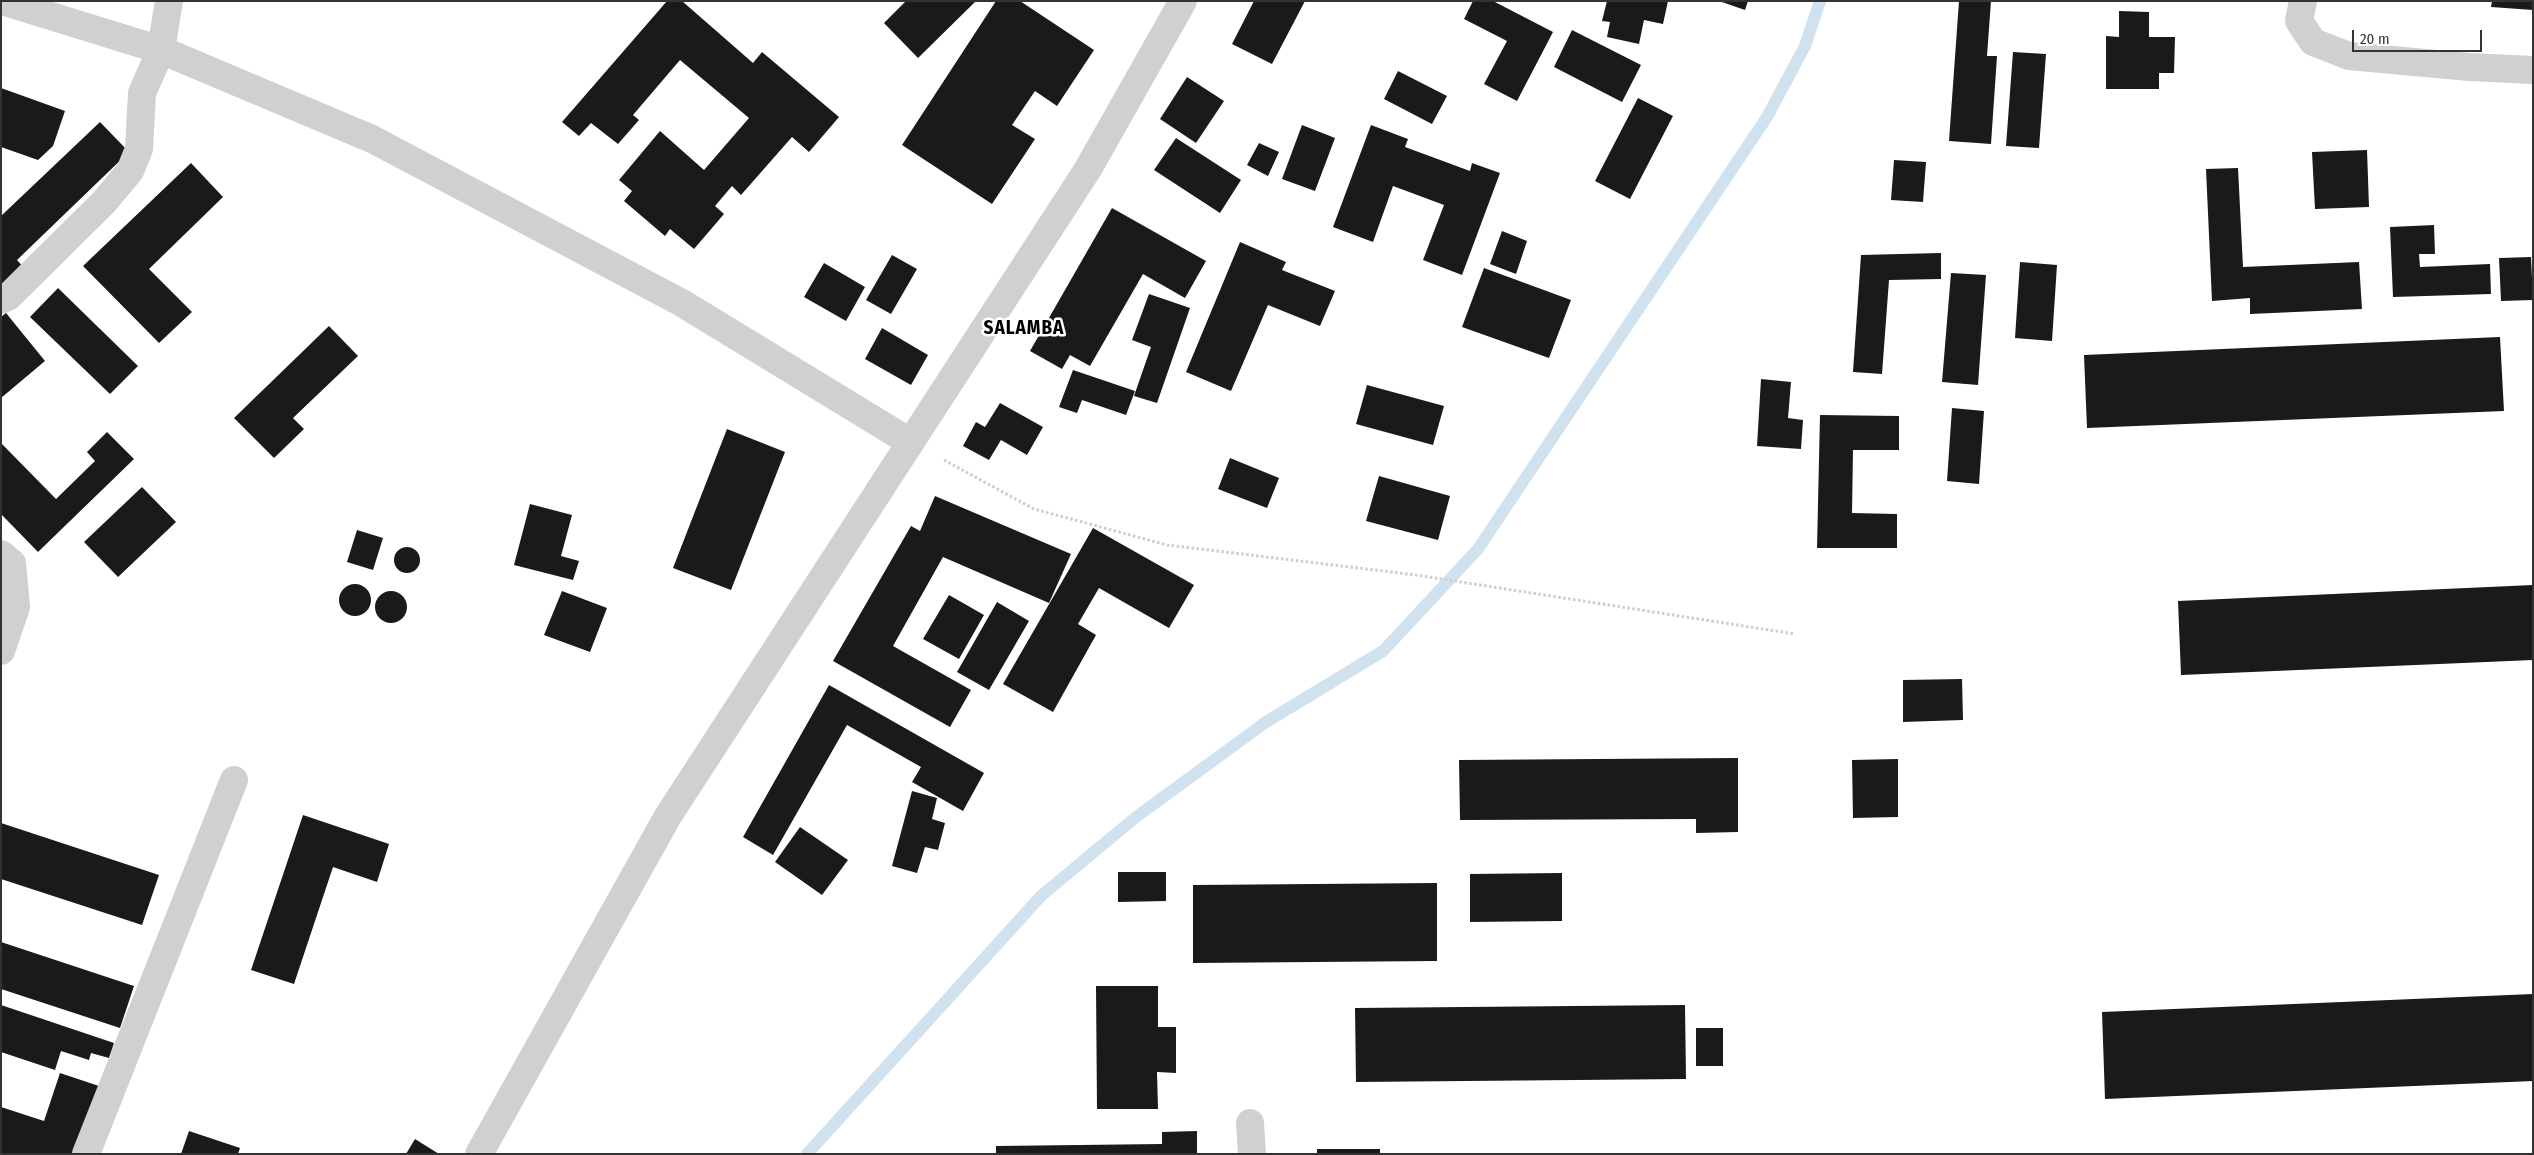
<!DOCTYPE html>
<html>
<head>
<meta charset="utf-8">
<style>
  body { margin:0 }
  #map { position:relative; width:2534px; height:1155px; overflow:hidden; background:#fff; font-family:"Fira Sans Condensed",sans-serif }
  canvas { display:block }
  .frame { position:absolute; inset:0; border:2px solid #333; pointer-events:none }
  .scale { position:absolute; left:2352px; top:30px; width:130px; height:22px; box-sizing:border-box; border:2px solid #333; border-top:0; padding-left:6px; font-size:15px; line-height:18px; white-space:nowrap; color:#333; -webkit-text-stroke:4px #fff; paint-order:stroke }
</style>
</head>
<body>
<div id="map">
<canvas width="2534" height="1155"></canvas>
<div class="frame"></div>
<div class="scale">20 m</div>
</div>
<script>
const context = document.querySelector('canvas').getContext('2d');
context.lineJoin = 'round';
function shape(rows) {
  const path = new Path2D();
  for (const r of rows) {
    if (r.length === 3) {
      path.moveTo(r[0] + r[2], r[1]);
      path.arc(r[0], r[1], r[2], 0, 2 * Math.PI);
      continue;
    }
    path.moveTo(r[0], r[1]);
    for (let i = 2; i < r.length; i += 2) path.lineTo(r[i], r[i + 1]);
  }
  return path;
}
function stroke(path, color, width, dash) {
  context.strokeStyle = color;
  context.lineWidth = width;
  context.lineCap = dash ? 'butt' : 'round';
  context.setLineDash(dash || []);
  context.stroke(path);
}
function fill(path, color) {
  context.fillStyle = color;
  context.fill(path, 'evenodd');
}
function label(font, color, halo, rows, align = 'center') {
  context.font = font + ' "Fira Sans Condensed",sans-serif';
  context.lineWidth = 5;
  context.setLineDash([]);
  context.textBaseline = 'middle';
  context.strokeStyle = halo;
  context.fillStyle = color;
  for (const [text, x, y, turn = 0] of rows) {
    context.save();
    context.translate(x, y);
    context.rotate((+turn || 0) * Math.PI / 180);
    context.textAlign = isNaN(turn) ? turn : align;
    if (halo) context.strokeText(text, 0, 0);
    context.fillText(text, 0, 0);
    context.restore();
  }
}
const stream = shape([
  [807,1154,1041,896,1136,817,1266,722,1383,651,1478,549,1767,117,1805,46,1820,1]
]);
const building = shape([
  [667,1,682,1,753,63,762,52,839,117,809,152,792,137,741,195,732,186,715,206,724,214,694,249,670,229,665,236,624,201,632,191,619,180,660,131,704,170,749,118,680,60,633,115,639,120,618,144,591,123,579,136,562,122],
  [906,1,976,1,918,58,884,23],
  [996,1,1020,1,1094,50,1057,106,1035,91,1012,125,1035,139,992,204,902,145],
  [1254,1,1305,1,1272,64,1232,44],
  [1473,1,1493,1,1553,32,1517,101,1484,84,1507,41,1464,19],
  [1607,1,1668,1,1663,24,1644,20,1639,44,1607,37,1610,22,1602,21],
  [1719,1,1748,1,1745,10],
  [1959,1,1991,1,1987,56,1997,56,1991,144,1949,141],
  [2492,1,2533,1,2533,10,2491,7],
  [2119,11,2149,12,2149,37,2175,37,2174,73,2159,73,2159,89,2106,89,2106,36,2119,37],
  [1572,30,1641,65,1622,102,1554,67],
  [2013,52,2046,54,2039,148,2006,146],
  [1398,71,1447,96,1432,124,1384,99],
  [1187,77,1224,101,1196,143,1160,119],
  [1,88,65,111,53,146,38,160,1,147],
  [1638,98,1673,116,1630,199,1595,181],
  [100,122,129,152,17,260,26,270,1,285,1,216],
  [1302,125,1335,138,1315,191,1282,179],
  [1371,125,1408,139,1405,147,1470,171,1472,163,1500,173,1462,275,1423,260,1444,205,1393,186,1373,242,1333,227],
  [1176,138,1241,180,1220,213,1154,170],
  [1259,143,1279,152,1268,176,1247,165],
  [2367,150,2369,207,2315,209,2312,152],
  [1894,160,1926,162,1923,202,1891,200],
  [191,163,223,197,149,269,192,312,159,343,83,266],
  [2238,168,2243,267,2359,262,2362,309,2250,314,2250,298,2212,301,2206,169],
  [1112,208,1206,261,1185,298,1143,274,1090,366,1070,355,1062,369,1030,351],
  [2434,225,2435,254,2419,254,2420,267,2490,264,2491,294,2393,297,2390,227],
  [1502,231,1527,241,1516,274,1490,264],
  [1240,242,1286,262,1282,270,1335,291,1320,326,1268,305,1231,391,1186,372],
  [1941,253,1941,279,1889,280,1882,374,1853,372,1861,255],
  [892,255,917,269,891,314,866,300],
  [2531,257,2533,300,2501,301,2499,258],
  [2020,262,2057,265,2052,341,2015,338],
  [824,263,865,287,846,321,804,297],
  [1484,268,1571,300,1549,358,1462,327],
  [1951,273,1986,275,1978,385,1942,382],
  [58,288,138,366,110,394,30,317],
  [1149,294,1190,308,1157,403,1134,396,1151,347,1132,340],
  [6,313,45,361,1,398,1,317],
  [329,326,358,356,293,418,304,429,274,458,234,418],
  [882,328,928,355,911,385,865,359],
  [2500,337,2504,411,2087,428,2084,355],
  [1073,370,1135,391,1126,415,1082,400,1077,413,1059,407],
  [1761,379,1791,382,1788,418,1803,420,1801,449,1757,446],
  [1367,385,1444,406,1433,445,1356,424],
  [1000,403,1043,427,1027,455,1001,440,989,460,963,446,976,422,985,427],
  [1952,408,1984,411,1979,484,1947,481],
  [1820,415,1899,416,1899,450,1853,450,1852,513,1897,514,1897,548,1817,548],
  [727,429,785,452,731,590,673,568],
  [107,432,134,459,38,552,1,514,1,443,56,499,95,461,87,452],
  [1230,458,1279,478,1267,508,1218,489],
  [1379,476,1450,496,1438,540,1366,521],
  [142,487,176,522,118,577,84,542],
  [935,496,1071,554,1049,603,943,557,893,646,971,690,950,727,833,661,911,526,920,531],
  [530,504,572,515,561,556,579,561,573,580,514,565],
  [1093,528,1194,585,1169,628,1099,588,1078,624,1096,635,1053,712,1003,684],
  [357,530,383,538,373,570,347,562],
  [407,560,13],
  [355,600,16],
  [2533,585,2533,660,2181,675,2178,601],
  [562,591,607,608,590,652,544,635],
  [391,607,16],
  [949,595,984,615,959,659,923,639],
  [997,602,1029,621,989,690,957,672],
  [1962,679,1963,720,1903,722,1903,680],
  [829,685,984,773,963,811,912,782,921,767,847,725,773,855,743,837],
  [1738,758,1738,832,1696,833,1696,819,1460,820,1459,760],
  [1898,759,1898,817,1853,818,1852,760],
  [912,791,937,798,932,819,945,823,938,850,925,847,917,873,892,866],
  [303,815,389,844,377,882,333,867,294,984,251,970],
  [1,823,159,875,142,925,1,879],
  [800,827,848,860,822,895,775,862],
  [1118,872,1166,872,1166,901,1118,902],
  [1562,873,1562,921,1470,922,1470,874],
  [1437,883,1437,961,1193,963,1193,885],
  [1,942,134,986,120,1028,1,989],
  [1096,986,1158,986,1158,1027,1176,1027,1176,1073,1157,1072,1158,1109,1097,1109],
  [2533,994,2533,1081,2105,1099,2102,1012],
  [1,1005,114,1043,109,1058,91,1053,89,1060,61,1051,55,1070,1,1052],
  [1685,1005,1686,1079,1356,1082,1355,1008],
  [1696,1028,1723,1028,1723,1066,1696,1066],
  [60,1073,99,1086,77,1154,1,1154,1,1107,44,1121],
  [189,1131,240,1148,238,1154,181,1154],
  [1197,1131,1197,1154,996,1154,996,1146,1162,1144,1162,1132],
  [415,1139,439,1154,406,1154],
  [1317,1149,1380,1149,1380,1154,1317,1154]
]);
const path = shape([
  [944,460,1034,509,1167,545,1416,575,1795,634]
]);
const street = shape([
  [2,1,161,50,372,139,682,303,910,442],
  [2303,1,2299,21,2313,42,2349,56,2469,67,2533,70],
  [1,300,8,297,104,202,130,171,139,149,142,93,161,50,169,1],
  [1,554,12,563,16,607,1,651],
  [1250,1123,1252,1154],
  [86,1154,234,780],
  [479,1154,668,816,1088,169,1183,1]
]);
const districtNames = [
  ["SALAMBA",1024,329]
];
stroke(stream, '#cfe2ee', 12);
fill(building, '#1a1a1a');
stroke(path, '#cdcdcd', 3, [2.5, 2.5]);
stroke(street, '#d0d0d0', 28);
context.letterSpacing = '1px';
label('bold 19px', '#000', '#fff', districtNames);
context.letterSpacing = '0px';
</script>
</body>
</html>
